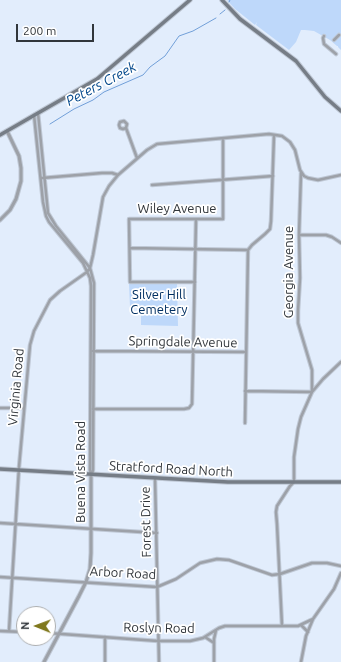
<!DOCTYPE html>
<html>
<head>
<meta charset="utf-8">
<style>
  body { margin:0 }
  #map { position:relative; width:341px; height:662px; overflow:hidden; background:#e2edfc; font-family:Ubuntu,sans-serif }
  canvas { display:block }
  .north { position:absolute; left:16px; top:606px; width:40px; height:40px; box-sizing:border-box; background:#fff; border:1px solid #adafb1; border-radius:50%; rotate:271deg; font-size:11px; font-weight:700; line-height:16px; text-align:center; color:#31363b }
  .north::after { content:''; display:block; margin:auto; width:14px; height:18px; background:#80781d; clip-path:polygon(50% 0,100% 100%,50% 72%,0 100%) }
  .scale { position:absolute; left:16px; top:24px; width:78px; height:18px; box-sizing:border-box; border:2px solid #31363b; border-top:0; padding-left:5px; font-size:12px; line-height:14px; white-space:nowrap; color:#31363b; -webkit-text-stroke:3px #fff; paint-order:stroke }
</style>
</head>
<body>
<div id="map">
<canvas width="341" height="662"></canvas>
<div class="north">N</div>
<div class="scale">200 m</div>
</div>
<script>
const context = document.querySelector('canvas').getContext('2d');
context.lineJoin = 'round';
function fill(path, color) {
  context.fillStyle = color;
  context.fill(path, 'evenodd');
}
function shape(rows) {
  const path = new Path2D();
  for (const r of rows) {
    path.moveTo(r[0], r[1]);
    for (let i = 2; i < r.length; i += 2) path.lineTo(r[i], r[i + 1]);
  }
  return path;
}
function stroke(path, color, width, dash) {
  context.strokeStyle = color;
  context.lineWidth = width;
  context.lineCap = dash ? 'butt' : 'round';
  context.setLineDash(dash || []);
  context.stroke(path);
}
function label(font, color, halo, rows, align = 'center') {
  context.font = font + ' Ubuntu,sans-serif';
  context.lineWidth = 3.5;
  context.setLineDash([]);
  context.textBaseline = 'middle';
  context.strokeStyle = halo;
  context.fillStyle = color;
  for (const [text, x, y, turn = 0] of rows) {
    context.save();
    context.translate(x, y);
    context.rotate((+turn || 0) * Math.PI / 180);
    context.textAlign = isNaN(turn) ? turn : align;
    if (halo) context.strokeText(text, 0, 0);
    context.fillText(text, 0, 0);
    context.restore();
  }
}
const green = shape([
  [227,0,341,0,341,50,338,47,338,46,337,46,330,40,314,31,305,30,301,30,296,42,289,50,256,25,257,22,255,25,235,9],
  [129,283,177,283,178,326,141,325,141,308,130,307]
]);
const stream = shape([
  [229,2,230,0],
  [220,14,225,10],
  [50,124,74,109,93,100,104,92,143,75,150,67,165,56,179,36,193,31,216,18]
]);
const minor = shape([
  [324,36,323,38,324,44,336,54],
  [334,40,339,35],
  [38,113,48,213,56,226,90,268,94,283,93,470,92,474],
  [34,115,43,202,46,216,49,222,83,263,90,278,91,286,90,470,91,474],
  [126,128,123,129,120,128,119,125,120,122,124,121,127,124,126,128,137,158],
  [42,178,102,173,112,173,118,175,147,150,157,144,269,134,282,136,290,142,295,150,300,170,304,176,308,178,318,180,341,175],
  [152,185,273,176],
  [299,235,326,235,332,237,341,243],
  [130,248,248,250],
  [195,282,130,282,129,219,223,219,223,139],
  [93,351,246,352],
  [245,391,312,392,323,379,341,362],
  [0,408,24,408],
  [93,409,184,409,189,408,192,404,196,219],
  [245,423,248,250,252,245,265,234,270,229,271,221,274,135],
  [155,478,159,662],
  [0,523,157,533],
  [0,577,157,587,176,579,200,563,217,559,229,560,272,575,280,574,312,563,327,563,341,566],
  [301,625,308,632],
  [282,626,277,524,276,512,277,506,290,486,294,482,294,457,298,429,301,417,312,392,312,370,298,323,298,311,300,278,299,235,301,173],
  [0,631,24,632],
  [9,631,19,467,30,345,34,331,50,300,60,291,87,272,90,268,93,255,103,197,109,186,118,175],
  [48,633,158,641,190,641,203,638,219,628,225,626,298,626,313,619],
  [105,637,105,662],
  [205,637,214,643],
  [214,662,214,639,216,630],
  [301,662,306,636,313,619,334,589,341,573]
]);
const tertiary = shape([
  [0,220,10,210,16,199,21,181,21,168,19,156,7,131],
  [44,662,79,596,86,582,90,569,91,553,91,474]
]);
const secondary = shape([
  [222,0,240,19,296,61,325,97,341,111],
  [0,135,97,79,190,0],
  [0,469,228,482,341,482]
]);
const streetNames = [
  ["Wiley Avenue",177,209],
  ["Georgia Avenue",289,272,-90],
  ["Springdale Avenue",183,342,1],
  ["Virginia Road",16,387,-85],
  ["Stratford Road North",171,469,3],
  ["Buena Vista Road",81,472,-90],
  ["Forest Drive",146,522,-91],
  ["Arbor Road",123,573,3],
  ["Roslyn Road",159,628,1]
];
const parkNames = [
  ["Silver Hill",159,295],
  ["Cemetery",159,310]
];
const waterNames = [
  ["Peters Creek",101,84,-28]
];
fill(green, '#bed8fa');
stroke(stream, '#719fd8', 1);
stroke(minor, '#bfc8d5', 4.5);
stroke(tertiary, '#bfc8d5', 5);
stroke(secondary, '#bfc8d5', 5.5);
stroke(minor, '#9da1a8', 2.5);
stroke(tertiary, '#9da1a8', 3);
stroke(secondary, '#767d86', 3.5);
label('13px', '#31363b', '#fff', streetNames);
label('13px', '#002f62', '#fff', parkNames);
label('italic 14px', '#03488c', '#fff', waterNames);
</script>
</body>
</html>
